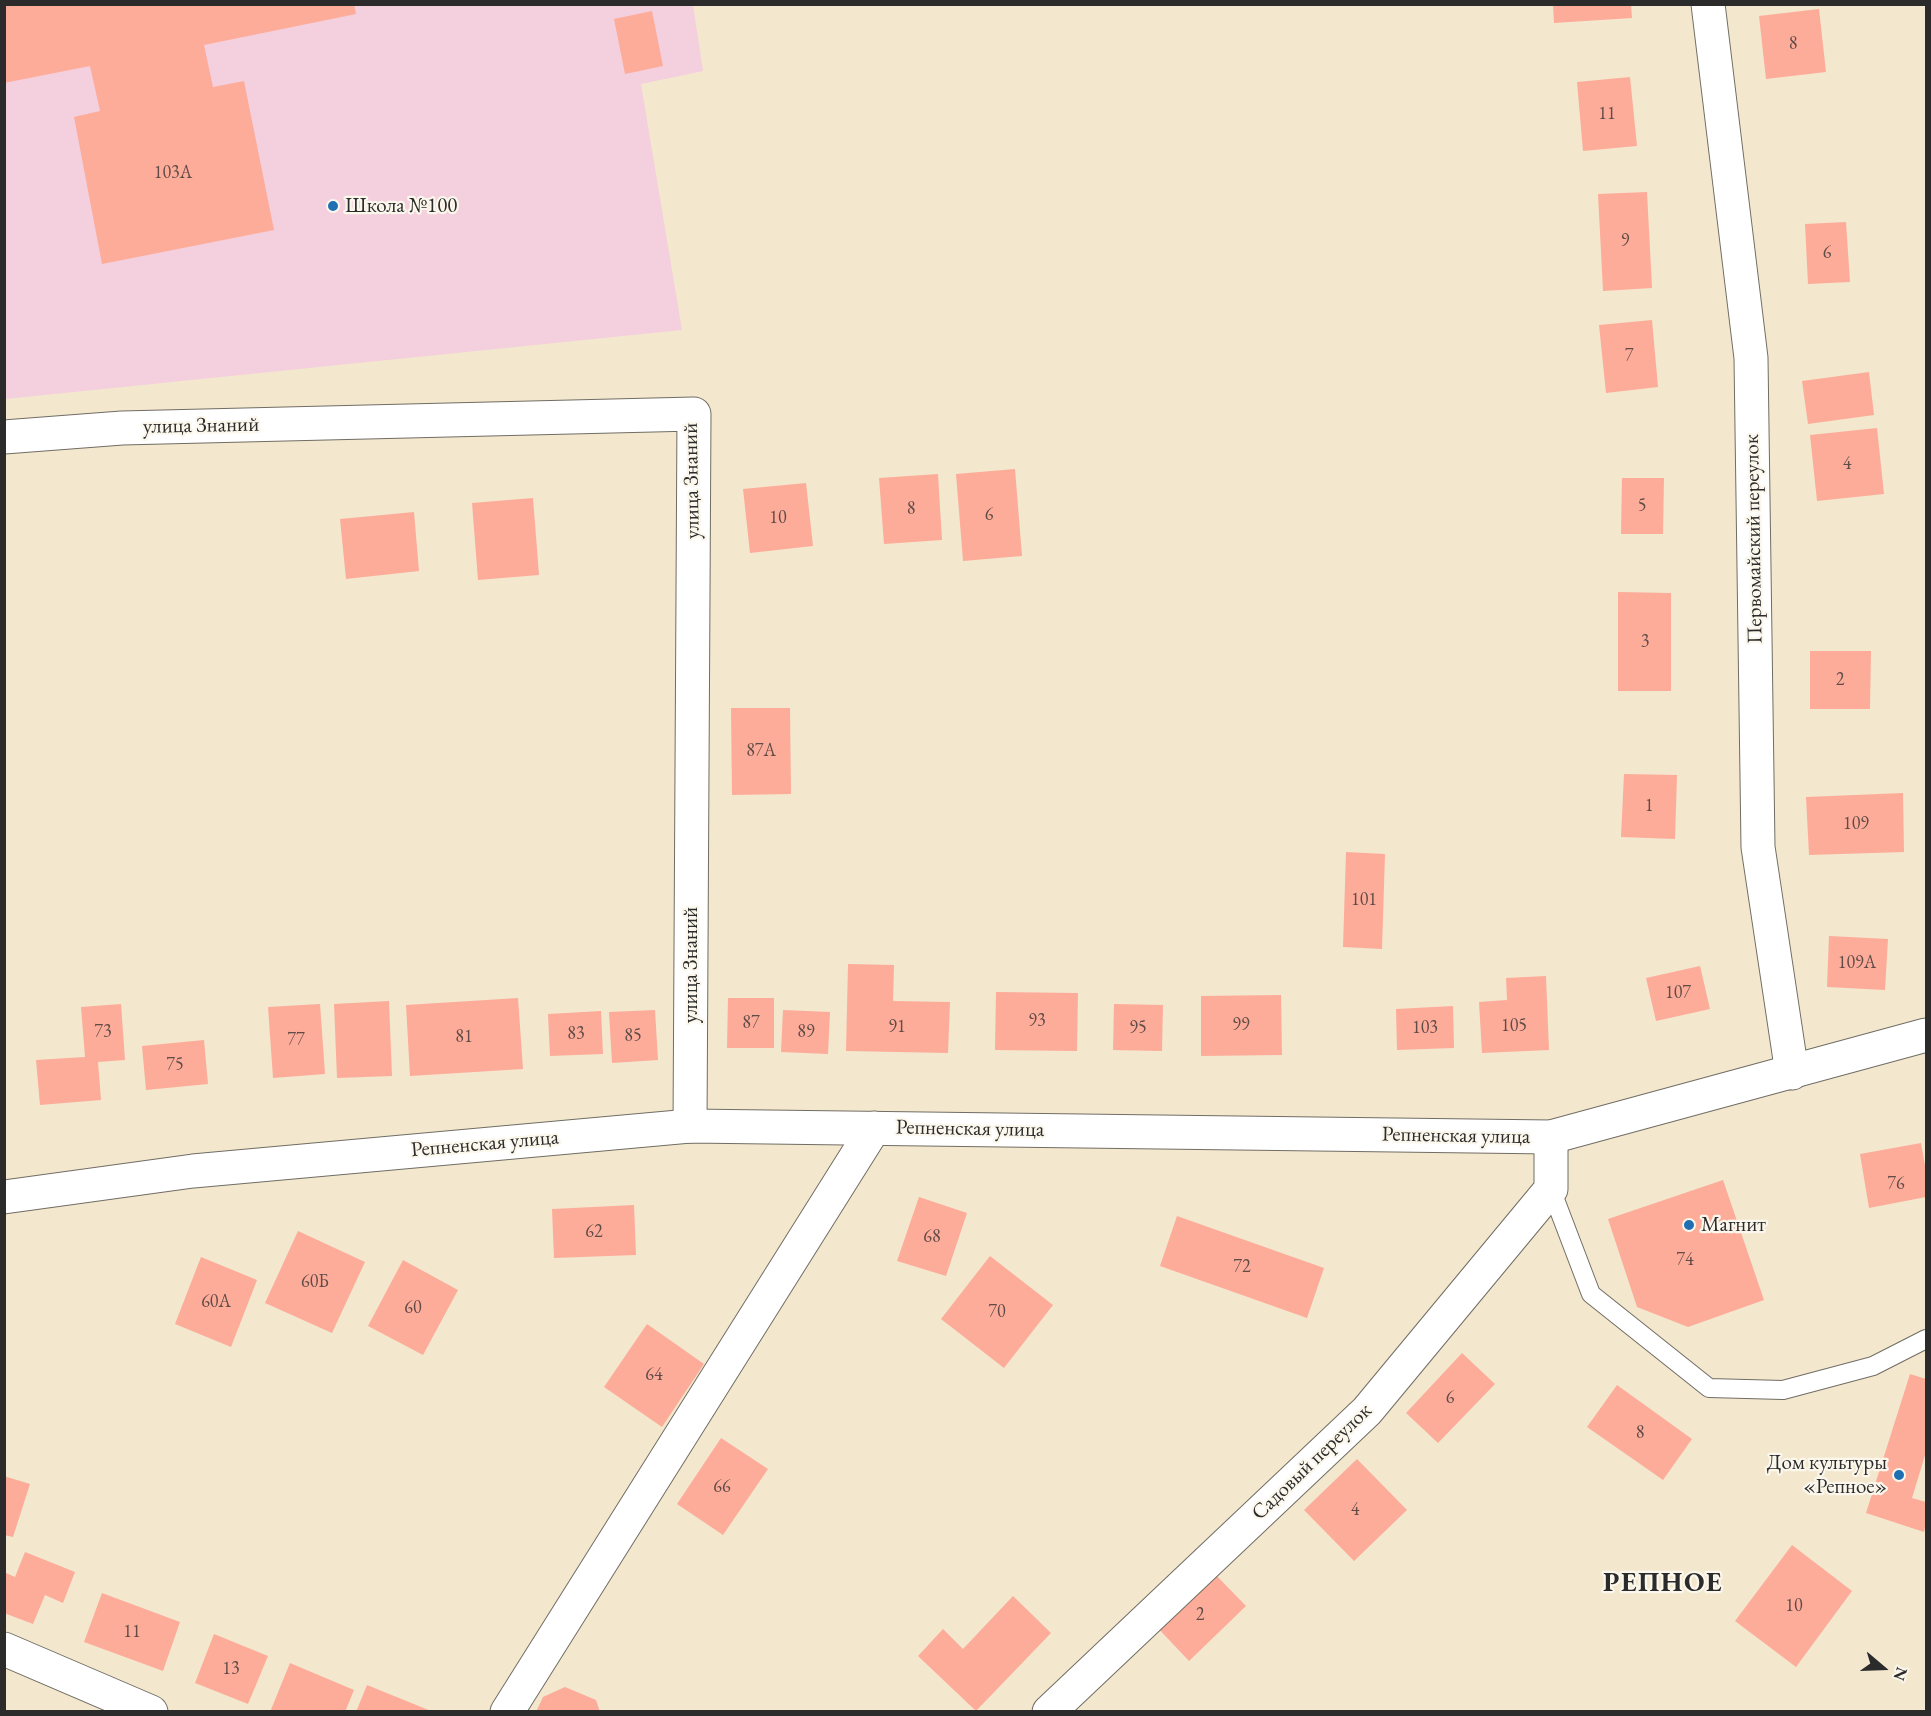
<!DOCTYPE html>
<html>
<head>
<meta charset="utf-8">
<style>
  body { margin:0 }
  #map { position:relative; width:1931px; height:1716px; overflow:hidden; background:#f3e7ce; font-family:"EB Garamond",serif }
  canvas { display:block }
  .frame { position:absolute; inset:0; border:6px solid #2b2b2b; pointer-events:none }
  .north { position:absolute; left:1853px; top:1638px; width:60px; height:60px; -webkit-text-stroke:4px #fbf7ec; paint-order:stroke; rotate:109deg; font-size:16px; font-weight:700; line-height:24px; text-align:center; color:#2b2b2b }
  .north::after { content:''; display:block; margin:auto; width:21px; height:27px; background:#2b2b2b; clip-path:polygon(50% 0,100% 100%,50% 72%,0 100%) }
</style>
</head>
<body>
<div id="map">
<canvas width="1931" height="1716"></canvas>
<div class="frame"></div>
<div class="north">N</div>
</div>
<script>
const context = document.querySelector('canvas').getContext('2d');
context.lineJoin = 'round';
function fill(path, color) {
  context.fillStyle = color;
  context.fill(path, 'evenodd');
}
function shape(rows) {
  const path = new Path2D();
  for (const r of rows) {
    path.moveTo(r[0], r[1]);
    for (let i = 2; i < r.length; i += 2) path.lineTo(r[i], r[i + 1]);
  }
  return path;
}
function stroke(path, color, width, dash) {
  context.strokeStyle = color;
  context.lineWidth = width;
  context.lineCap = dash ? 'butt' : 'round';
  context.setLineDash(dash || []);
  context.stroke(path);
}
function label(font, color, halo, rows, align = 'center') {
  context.font = font + ' "EB Garamond",serif';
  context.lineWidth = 4.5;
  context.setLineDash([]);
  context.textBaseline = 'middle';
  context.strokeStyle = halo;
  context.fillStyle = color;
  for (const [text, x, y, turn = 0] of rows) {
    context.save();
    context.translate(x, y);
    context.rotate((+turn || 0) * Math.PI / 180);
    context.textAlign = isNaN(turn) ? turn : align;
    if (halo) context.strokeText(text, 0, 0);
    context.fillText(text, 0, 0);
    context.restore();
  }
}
const built = shape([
  [5,5,693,5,703,71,641,84,682,330,5,399]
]);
const building = shape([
  [4,4,354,4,356,14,204,45,213,87,244,81,274,230,102,264,74,117,100,111,90,66,4,83],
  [1553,4,1631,4,1632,18,1554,23],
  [1819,9,1826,72,1766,79,1759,16],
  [652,11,663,66,625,74,614,19],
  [1630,77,1637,146,1583,151,1577,82],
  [1647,192,1652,288,1603,291,1598,194],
  [1846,222,1850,282,1808,284,1805,224],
  [1652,320,1658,387,1606,393,1599,325],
  [1869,372,1874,415,1808,424,1802,381],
  [1877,428,1884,494,1817,501,1810,435],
  [1015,469,1022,556,963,561,956,474],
  [938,474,942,540,884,544,879,478],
  [1622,478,1664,478,1663,534,1621,534],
  [806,483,813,546,750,553,743,489],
  [533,498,539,575,478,580,472,503],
  [414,512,419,571,346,579,340,519],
  [1618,592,1671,593,1671,691,1618,691],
  [1810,651,1871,651,1870,709,1810,709],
  [731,708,790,708,791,794,732,795],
  [1624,774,1677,775,1675,839,1621,837],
  [1903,793,1904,852,1809,855,1806,797],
  [1346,852,1385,854,1382,949,1343,947],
  [1829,936,1888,939,1885,990,1827,987],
  [848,964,894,965,893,1001,950,1002,948,1053,846,1051],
  [1700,966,1710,1009,1656,1021,1646,978],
  [1546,976,1549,1050,1482,1053,1479,1002,1507,1000,1506,978],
  [996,992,1078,993,1077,1051,995,1050],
  [1281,995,1282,1055,1201,1056,1201,996],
  [518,998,523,1069,410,1076,406,1005],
  [728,998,774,998,774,1048,727,1048],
  [389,1001,392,1076,337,1078,334,1004],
  [121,1004,125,1060,98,1062,101,1100,40,1105,36,1060,85,1057,81,1007],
  [320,1004,325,1074,273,1078,268,1007],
  [1114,1004,1163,1005,1162,1051,1113,1050],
  [1453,1006,1454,1048,1397,1050,1396,1009],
  [655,1010,658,1060,612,1063,609,1012],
  [783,1010,830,1012,828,1054,781,1052],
  [601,1011,603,1054,550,1056,548,1014],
  [204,1040,208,1084,146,1090,142,1046],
  [1921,1143,1926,1171,1926,1197,1869,1208,1860,1154],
  [1723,1180,1764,1300,1688,1327,1637,1307,1608,1219],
  [919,1197,967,1213,946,1276,897,1261],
  [634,1205,636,1255,554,1258,552,1209],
  [1177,1216,1324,1268,1307,1318,1160,1266],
  [298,1231,365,1262,332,1333,265,1303],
  [990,1256,1053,1305,1004,1368,941,1319],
  [201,1257,257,1280,231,1347,175,1324],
  [403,1260,458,1290,423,1355,368,1326],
  [647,1324,704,1364,662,1427,604,1387],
  [1462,1353,1495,1384,1438,1443,1406,1413],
  [1910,1374,1926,1379,1926,1452,1912,1498,1926,1502,1926,1523,1924,1532,1866,1513],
  [1617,1385,1692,1439,1663,1480,1587,1427],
  [721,1438,768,1469,723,1535,677,1504],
  [1357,1459,1407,1510,1354,1561,1304,1510],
  [4,1476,30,1484,13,1537,4,1535],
  [1792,1545,1852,1591,1796,1667,1735,1621],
  [25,1552,75,1572,63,1603,45,1595,33,1624,4,1613,4,1572,15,1577],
  [1210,1569,1246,1606,1189,1661,1154,1624],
  [102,1593,180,1622,163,1671,84,1642],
  [1013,1596,1051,1633,976,1711,918,1656,943,1629,963,1649],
  [214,1634,268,1656,248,1704,195,1683],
  [290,1663,354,1690,345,1712,270,1712],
  [367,1685,431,1711,431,1712,356,1712],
  [565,1687,596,1700,600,1712,536,1712,543,1697]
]);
const service = shape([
  [1551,1189,1591,1294,1709,1388,1783,1390,1873,1366,1926,1339]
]);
const minor = shape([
  [1708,4,1751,358,1758,847,1792,1073],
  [4,437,122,428,694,414,690,1126],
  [4,1649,151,1712],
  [507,1712,874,1128],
  [1049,1712,1367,1411,1551,1189,1551,1137]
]);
const tertiary = shape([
  [4,1197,193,1171,690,1126,1551,1137,1926,1035]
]);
const markers = [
  [333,206,6,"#1f6fb2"],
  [1689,1225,6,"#1f6fb2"],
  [1899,1475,6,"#1f6fb2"]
];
const numberNames = [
  ["8",1793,44],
  ["11",1607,114],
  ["103А",173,173],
  ["9",1625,241],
  ["6",1827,253],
  ["7",1629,356],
  ["4",1847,464],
  ["5",1642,506],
  ["8",911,509],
  ["6",989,515],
  ["10",778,518],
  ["3",1645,642],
  ["2",1840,680],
  ["87А",761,751],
  ["1",1649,806],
  ["109",1856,824],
  ["101",1364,900],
  ["109А",1857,963],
  ["107",1678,993],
  ["93",1037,1021],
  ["87",751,1023],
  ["99",1241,1025],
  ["105",1514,1026],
  ["91",897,1027],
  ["95",1138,1028],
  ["103",1425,1028],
  ["73",103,1032],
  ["89",806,1032],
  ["83",576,1034],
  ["85",633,1036],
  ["81",464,1037],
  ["77",296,1040],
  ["75",175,1065],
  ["76",1896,1184],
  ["62",594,1232],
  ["68",932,1237],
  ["74",1685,1260],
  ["72",1242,1267],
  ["60Б",315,1282],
  ["60А",216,1302],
  ["60",413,1308],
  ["70",997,1312],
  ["64",654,1375],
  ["6",1450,1398],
  ["8",1640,1433],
  ["66",722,1487],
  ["4",1355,1510],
  ["10",1794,1606],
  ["2",1200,1615],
  ["11",132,1632],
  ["13",231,1669]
];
const poiNames = [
  ["Школа №100",345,206],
  ["Магнит",1701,1225],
  ["Дом культуры",1887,1463,"right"],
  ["«Репное»",1887,1487,"right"]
];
const streetNames = [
  ["улица Знаний",201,426,-1],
  ["улица Знаний",692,481,-91],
  ["Первомайский переулок",1754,539,-91],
  ["улица Знаний",691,965,-90],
  ["Репненская улица",970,1129,1],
  ["Репненская улица",1456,1136,1],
  ["Репненская улица",485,1144,-5],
  ["Садовый переулок",1312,1462,-44]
];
const districtNames = [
  ["РЕПНОЕ",1663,1584]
];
fill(built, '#f4cfdd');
fill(building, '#fdac9a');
stroke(service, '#716d64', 20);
stroke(minor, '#716d64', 35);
stroke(tertiary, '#716d64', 35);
stroke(service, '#fff', 18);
stroke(minor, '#fff', 33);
stroke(tertiary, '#fff', 33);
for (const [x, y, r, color] of markers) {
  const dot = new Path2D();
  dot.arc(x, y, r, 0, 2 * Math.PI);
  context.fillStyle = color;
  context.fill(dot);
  stroke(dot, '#fbf7ec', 2);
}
label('18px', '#604b47', null, numberNames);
label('21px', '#2b2b2b', '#fbf7ec', poiNames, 'left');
label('21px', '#2b2b2b', '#fbf7ec', streetNames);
context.letterSpacing = '1.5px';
label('bold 27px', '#2b2b2b', '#fbf7ec', districtNames);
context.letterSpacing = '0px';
</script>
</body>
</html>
